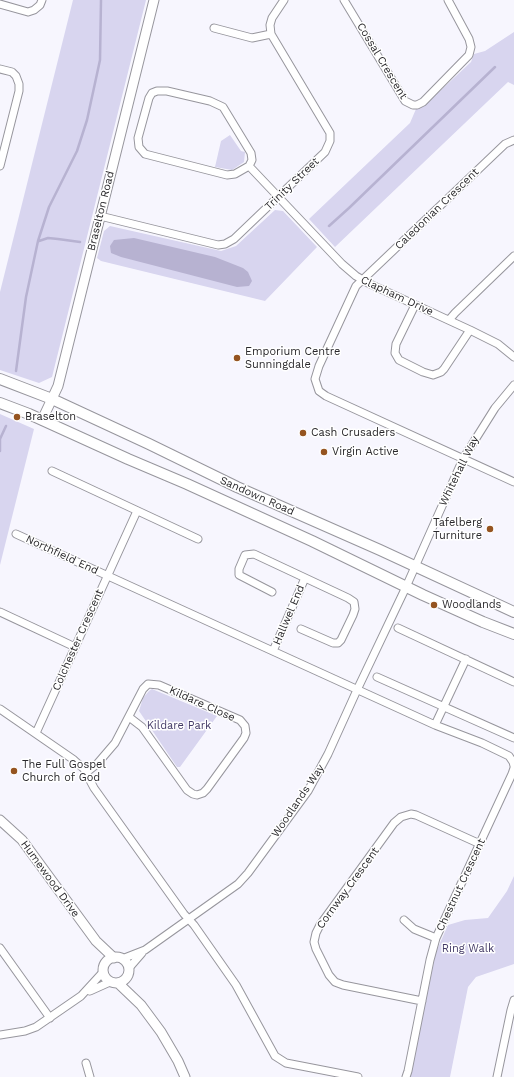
<!DOCTYPE html>
<html>
<head>
<meta charset="utf-8">
<style>
  body { margin:0 }
  canvas { display:block; background:#f7f6fe }
</style>
</head>
<body>
<canvas width="514" height="1077"></canvas>
<script>
const context = document.querySelector('canvas').getContext('2d');
context.lineJoin = 'round';
function fill(path, color) {
  context.fillStyle = color;
  context.fill(path, 'evenodd');
}
function shape(rows) {
  const path = new Path2D();
  for (const r of rows) {
    if (r.length === 3) {
      path.moveTo(r[0] + r[2], r[1]);
      path.arc(r[0], r[1], r[2], 0, 2 * Math.PI);
      continue;
    }
    path.moveTo(r[0], r[1]);
    for (let i = 2; i < r.length; i += 2) path.lineTo(r[i], r[i + 1]);
  }
  return path;
}
function stroke(path, color, width, dash) {
  context.strokeStyle = color;
  context.lineWidth = width;
  context.lineCap = dash ? 'butt' : 'round';
  context.setLineDash(dash || []);
  context.stroke(path);
}
function label(font, color, halo, rows, align = 'center') {
  context.font = font + ' "Work Sans",sans-serif';
  context.lineWidth = 3;
  context.setLineDash([]);
  context.textBaseline = 'middle';
  context.strokeStyle = halo;
  context.fillStyle = color;
  for (const [text, x, y, turn = 0] of rows) {
    context.save();
    context.translate(x, y);
    context.rotate((+turn || 0) * Math.PI / 180);
    context.textAlign = isNaN(turn) ? turn : align;
    if (halo) context.strokeText(text, 0, 0);
    context.fillText(text, 0, 0);
    context.restore();
  }
}
const green = shape([
  [73,0,146,0,52,377,39,383,0,370,0,292],
  [514,32,514,85,508,82,335,247,309,219,410,123,416,109,424,106,471,62,474,54,485,51],
  [230,135,241,151,245,152,244,162,232,170,215,167,221,141],
  [275,210,283,211,317,247,265,301,101,261,97,258,104,231,110,226,221,251,236,246],
  [0,414,34,429,0,565],
  [152,689,217,716,180,767,177,767,139,711,143,698,149,691],
  [514,876,514,964,476,977,468,987,450,1077,410,1077,436,952,448,925,465,920,488,918,507,891]
]);
const water = shape([
  [134,238,215,257,243,268,248,272,252,281,249,286,237,287,121,257,111,253,110,246,114,240]
]);
const stream = shape([
  [329,226,349,208,495,67],
  [39,241,48,238,58,239,80,242],
  [16,371,26,297,38,241,49,207,77,151,87,120,100,60,101,0],
  [0,451,0,439,6,426]
]);
const minor = shape([
  [344,0,405,101,413,105,417,105,423,102,469,55,471,47,469,39,448,0],
  [0,4,28,12,34,10,40,5,42,0],
  [214,28,252,38,271,34],
  [0,69,12,72,16,76,19,84,19,91,0,166],
  [514,140,505,144,356,286,319,366,315,379,319,391,326,396,514,482],
  [249,166,252,160,251,153,223,107,210,101,167,91,157,91,152,93,149,98,138,138,139,147,145,154,227,175,235,174,249,166,342,264,356,276,370,284,470,330,498,344,514,357],
  [100,216,218,245,225,244,234,239,325,152,330,141,330,133,271,34,270,25,272,18,284,0],
  [415,305,396,344,395,353,399,360,423,372,433,375,441,372,444,369,470,330],
  [449,320,455,313,514,256],
  [52,471,198,539],
  [16,534,435,725,482,743,509,756,513,762,514,766],
  [272,592,239,575,239,569,245,555,254,554,348,598,354,602,355,609,353,615,341,640,338,643,333,643,301,629],
  [0,612,75,647],
  [398,628,514,682],
  [273,651,305,578],
  [377,677,514,738],
  [0,709,74,760,84,769,94,788,184,914,194,925,236,985,275,1056,286,1063,358,1077],
  [435,725,466,659],
  [36,733,137,511],
  [87,772,97,764,115,743,143,689,148,684,159,685,240,720,245,726,246,733,244,738,207,789,203,793,197,795,193,794,187,790,142,727,129,717],
  [404,920,414,929,436,938],
  [0,948,50,1018],
  [122,959,145,950,238,884,248,873,308,791,328,754,357,690,406,587,463,459,495,408,514,385],
  [129,968,142,953],
  [90,991,110,982],
  [422,1001,343,985,335,982,329,975,316,949,314,942,316,933,320,925,394,823,401,817,411,814,416,815,480,844],
  [0,1035,25,1031,36,1027,81,996,103,972],
  [86,1063,90,1077],
  [406,1077,408,1071,430,960,436,938,512,774,514,768],
  [497,1077,511,1010,514,1000]
]);
const tertiary = shape([
  [42,420,58,386,154,0],
  [0,820,22,840,96,941,114,958],
  [116,970,13],
  [118,983,141,1005,161,1032,178,1061,185,1077]
]);
const secondary = shape([
  [0,379,52,399,149,444,237,487,380,550,514,612],
  [0,403,29,414,128,459,187,484,312,541,423,595,483,622,514,634]
]);
const markers = [
  [237,358,4,"#955420"],
  [17,417,4,"#955420"],
  [303,433,4,"#955420"],
  [324,452,4,"#955420"],
  [490,529,4,"#955420"],
  [434,605,4,"#955420"],
  [14,771,4,"#955420"]
];
const streetNames = [
  ["Cossal Crescent",382,61,59],
  ["Trinity Street",292,184,-44],
  ["Caledonian Crescent",437,209,-44],
  ["Braselton Road",101,211,-76],
  ["Clapham Drive",397,296,25],
  ["Whitehall Way",459,471,-64],
  ["Sandown Road",257,496,24],
  ["Northfield End",62,555,25],
  ["Hallwel End",289,615,-67],
  ["Colchester Crescent",78,640,-66],
  ["Kildare Close",202,704,24],
  ["Woodlands Way",298,801,-56],
  ["Humewood Drive",50,879,54],
  ["Chestnut Crescent",461,885,-65],
  ["Cornway Crescent",348,888,-54]
];
const poiNames = [
  ["Emporium Centre",245,352],
  ["Sunningdale",245,365],
  ["Braselton",25,417],
  ["Cash Crusaders",311,433],
  ["Virgin Active",332,452],
  ["Tafelberg",482,523,"right"],
  ["Turniture",482,536,"right"],
  ["Woodlands",442,605],
  ["The Full Gospel",22,765],
  ["Church of God",22,778]
];
const parkNames = [
  ["Kildare Park",179,726],
  ["Ring Walk",468,949]
];
fill(green, '#d8d5ef');
fill(water, '#b7b2d1');
stroke(stream, '#b7b2d1', 2.5);
stroke(minor, '#97969d', 9);
stroke(tertiary, '#97969d', 11);
stroke(secondary, '#97969d', 12);
stroke(minor, '#fff', 7);
stroke(tertiary, '#fff', 9);
stroke(secondary, '#fff', 10);
for (const [x, y, r, color] of markers) {
  const dot = new Path2D();
  dot.arc(x, y, r, 0, 2 * Math.PI);
  context.fillStyle = color;
  context.fill(dot);
  stroke(dot, '#fff', 1.5);
}
label('11px', '#29282b', '#fff', streetNames);
label('11px', '#29282b', '#fff', poiNames, 'left');
label('11px', '#433a66', '#fff', parkNames);
</script>
</body>
</html>
